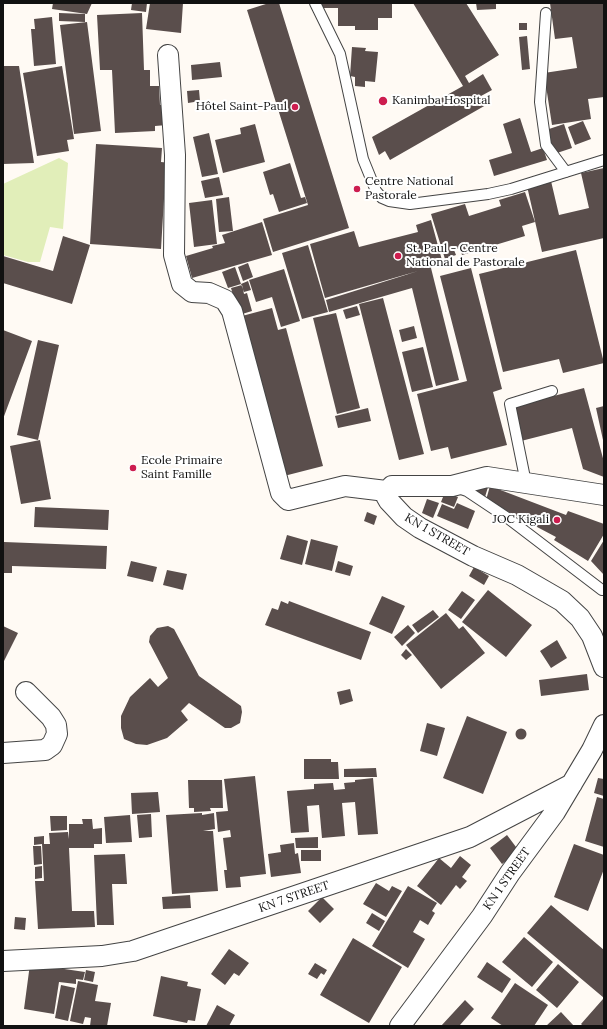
<!DOCTYPE html>
<html>
<head>
<meta charset="utf-8">
<style>
  body { margin:0 }
  #map { position:relative; width:607px; height:1029px; overflow:hidden; background:#fffaf4; font-family:Lora,serif }
  canvas { display:block }
  .frame { position:absolute; inset:0; border:4px solid #111; pointer-events:none }
</style>
</head>
<body>
<div id="map">
<canvas width="607" height="1029"></canvas>
<div class="frame"></div>
</div>
<script>
const context = document.querySelector('canvas').getContext('2d');
context.lineJoin = 'round';
function fill(path, color) {
  context.fillStyle = color;
  context.fill(path, 'evenodd');
}
function shape(rows) {
  const path = new Path2D();
  for (const r of rows) {
    if (r.length === 3) {
      path.moveTo(r[0] + r[2], r[1]);
      path.arc(r[0], r[1], r[2], 0, 2 * Math.PI);
      continue;
    }
    path.moveTo(r[0], r[1]);
    for (let i = 2; i < r.length; i += 2) path.lineTo(r[i], r[i + 1]);
  }
  return path;
}
function stroke(path, color, width, dash) {
  context.strokeStyle = color;
  context.lineWidth = width;
  context.lineCap = dash ? 'butt' : 'round';
  context.setLineDash(dash || []);
  context.stroke(path);
}
function label(font, color, halo, rows, align = 'center') {
  context.font = font + ' Lora,serif';
  context.lineWidth = 4;
  context.setLineDash([]);
  context.textBaseline = 'middle';
  context.strokeStyle = halo;
  context.fillStyle = color;
  for (const [text, x, y, turn = 0] of rows) {
    context.save();
    context.translate(x, y);
    context.rotate((+turn || 0) * Math.PI / 180);
    context.textAlign = isNaN(turn) ? turn : align;
    if (halo) context.strokeText(text, 0, 0);
    context.fillText(text, 0, 0);
    context.restore();
  }
}
const green = shape([
  [59,158,68,163,63,229,50,227,40,262,28,262,3,255,3,184]
]);
const building = shape([
  [53,3,92,3,87,14,52,9],
  [132,3,147,3,146,12,131,10],
  [150,3,183,3,181,33,146,29],
  [269,3,279,3,349,228,273,252,263,219,308,205,247,10],
  [320,3,392,3,392,18,378,18,378,30,355,30,355,26,338,26,338,8,320,8],
  [413,3,466,3,499,55,465,76,469,83,483,74,492,90,481,96,486,105,390,160,385,151,379,155,372,137,463,86],
  [476,3,496,3,496,9,477,10],
  [550,3,604,3,604,97,588,99,591,119,552,125,544,73,577,68,572,37,555,39],
  [59,13,85,14,85,22,59,21],
  [142,13,144,70,150,70,150,86,159,86,160,105,166,105,167,125,155,126,155,131,115,133,112,70,100,70,97,15],
  [52,17,56,64,34,66,31,29,35,29,34,19],
  [87,22,101,131,74,134,60,25],
  [519,23,527,23,527,30,519,30],
  [527,36,530,69,522,70,519,37],
  [352,47,366,48,365,51,378,52,375,82,365,81,365,87,355,86,355,77,350,76],
  [220,62,222,77,192,80,191,65],
  [3,66,19,66,34,163,3,164],
  [62,66,74,139,67,140,69,151,37,156,23,73],
  [199,90,200,101,188,103,187,91],
  [520,118,531,152,543,148,547,160,494,176,489,160,512,153,503,124],
  [583,121,591,139,575,145,568,127],
  [255,124,265,162,223,173,215,140,241,134,240,128],
  [564,124,572,148,554,154,546,130],
  [209,133,218,174,202,177,193,137],
  [96,144,162,148,161,162,171,163,165,182,161,249,90,244],
  [290,163,301,198,305,197,307,203,279,212,273,194,270,195,263,172],
  [604,168,604,238,542,252,527,186,551,181,559,215,589,208,581,173],
  [219,177,223,195,205,198,201,181],
  [525,192,535,222,522,226,525,236,462,255,460,248,454,250,456,255,445,259,431,214,465,204,469,216,501,206,499,200],
  [229,197,233,231,219,232,216,199],
  [212,200,217,244,194,247,189,203],
  [431,220,443,264,431,268,459,380,436,386,412,288,329,312,326,300,418,271,325,298,310,244,354,231,359,247,418,232,416,225],
  [262,222,272,255,192,278,186,256,213,248,212,246,225,243,222,235],
  [63,236,90,245,72,304,3,283,3,256,53,271],
  [308,245,328,312,302,319,282,253],
  [576,250,604,363,563,373,559,359,503,372,479,274],
  [248,263,253,277,243,281,238,267],
  [235,267,241,284,228,288,222,272],
  [471,268,502,389,493,392,507,445,451,459,448,447,431,451,417,394,467,381,440,276],
  [284,269,300,321,281,327,272,297,256,302,249,280],
  [248,281,251,290,244,292,241,284],
  [242,285,244,294,247,293,252,311,239,315,231,288],
  [383,298,424,454,399,460,359,304],
  [357,306,360,315,346,319,343,310],
  [272,308,278,330,286,328,323,466,284,476,242,316],
  [336,313,360,408,337,414,313,318],
  [414,326,417,338,402,342,399,330],
  [3,330,32,341,3,419],
  [38,340,59,345,38,440,17,435],
  [423,347,433,387,412,392,402,352],
  [584,388,604,462,604,477,583,469,572,428,521,441,512,407],
  [604,406,604,440,603,440,596,408],
  [368,408,371,421,338,428,335,416],
  [40,440,51,499,21,504,10,446],
  [480,484,488,487,485,497,476,494],
  [490,486,566,515,568,511,604,524,604,534,588,561,554,540,556,537,486,500],
  [445,492,458,497,454,507,441,502],
  [427,499,439,503,433,518,422,513],
  [457,503,475,511,468,529,437,516,442,504,454,509],
  [35,507,109,510,108,530,34,527],
  [367,512,377,516,374,525,364,521],
  [287,535,308,541,302,565,280,559],
  [311,539,338,546,332,571,305,564],
  [604,540,604,575,591,561],
  [4,542,107,546,106,569,12,566,12,573,3,573],
  [131,561,157,567,153,582,127,576],
  [338,561,353,566,350,576,335,572],
  [474,567,489,576,484,585,469,576],
  [167,570,187,574,183,590,163,585],
  [488,590,532,625,506,657,462,622],
  [462,591,475,600,461,619,448,610],
  [382,596,405,606,392,634,369,624],
  [281,601,288,604,289,601,371,632,361,660,265,625,272,608,278,610],
  [433,610,439,617,418,633,412,625],
  [446,613,459,629,463,626,485,653,441,689,406,645],
  [408,625,415,633,402,646,394,637],
  [3,626,18,633,3,663],
  [168,626,174,629,199,676,241,706,242,712,240,723,231,728,225,728,189,703,181,711,188,720,167,738,147,745,136,744,124,739,121,728,121,716,130,697,150,678,158,687,168,678,149,642,150,636,157,628],
  [557,640,567,658,551,668,540,651],
  [406,649,412,655,406,660,401,655],
  [587,674,589,690,541,696,539,680],
  [350,689,353,701,340,705,337,692],
  [467,716,507,732,483,794,443,778],
  [427,723,445,728,437,756,420,751],
  [521,734,5.5],
  [304,759,331,759,331,762,338,762,339,779,304,779],
  [376,768,377,777,344,777,344,769],
  [255,776,266,874,240,877,241,887,226,888,224,870,227,870,223,838,231,837,230,830,218,832,216,812,228,811,224,779],
  [373,778,378,834,358,835,355,802,342,803,345,836,322,838,319,805,307,806,309,832,291,833,287,791,314,789,314,784,333,783,334,790,345,789,344,783,355,782,355,780],
  [598,778,604,779,604,796,594,793],
  [188,780,222,780,223,808,210,808,211,811,194,812,194,808,189,808],
  [158,792,160,812,132,814,131,793],
  [597,797,604,799,604,847,585,841],
  [202,813,202,815,214,813,215,829,203,831,213,831,218,891,172,894,166,815],
  [151,814,152,837,139,838,137,815],
  [130,815,132,842,106,843,104,817],
  [50,816,67,816,67,830,51,831],
  [82,819,92,819,93,829,102,828,102,844,94,844,94,848,69,848,72,911,94,911,95,927,38,929,35,881,44,881,42,844,34,845,34,837,44,836,44,844,50,844,49,833,68,832,69,839,69,824,83,824],
  [507,835,519,851,502,864,490,848],
  [318,837,318,848,296,848,295,838],
  [294,843,295,854,298,853,301,873,271,877,268,854,281,852,280,845],
  [574,844,604,855,604,869,588,911,554,897],
  [33,846,41,846,42,864,34,865],
  [301,850,321,850,321,861,301,861],
  [125,854,127,884,112,884,114,925,97,925,94,855],
  [460,856,471,865,462,877,467,881,460,889,456,885,441,905,417,886,439,858,451,868],
  [42,866,42,878,35,879,35,867],
  [376,883,389,891,392,886,402,891,386,917,363,904],
  [408,886,437,903,432,911,435,913,428,925,420,920,413,932,425,939,408,968,372,946],
  [190,895,191,908,163,909,162,897],
  [322,897,334,909,320,923,308,911],
  [551,905,604,950,604,998,527,933],
  [372,913,385,921,379,931,366,923],
  [15,917,26,918,25,930,14,929],
  [524,937,553,962,532,987,502,962],
  [353,938,402,967,369,1023,320,995],
  [229,949,249,963,239,976,234,973,225,985,211,974],
  [487,962,511,979,502,993,477,977],
  [315,963,327,970,324,975,321,973,317,979,308,974],
  [30,964,85,972,83,980,76,979,76,984,59,982,54,1014,24,1009],
  [558,964,579,982,557,1008,536,990],
  [86,970,95,972,93,982,84,980],
  [161,976,188,982,187,986,201,989,195,1021,188,1020,187,1023,153,1016],
  [78,981,98,985,95,1001,111,1003,107,1026,90,1026,91,1018,85,1017,83,1024,70,1021],
  [515,983,548,1005,534,1026,503,1026,491,1018],
  [61,985,75,988,68,1021,55,1018],
  [603,999,604,1026,583,1026,581,1024],
  [465,1000,474,1009,460,1025,461,1026,441,1026],
  [217,1005,235,1015,229,1026,206,1026],
  [561,1012,574,1026,546,1026]
]);
const lane = shape([
  [315,3,340,54,363,159,376,191,382,198,389,201,410,204,488,194,511,189,604,160],
  [546,13,540,102,546,145,566,172],
  [526,483,510,404,552,391],
  [455,487,467,491,509,519,602,590]
]);
const street = shape([
  [168,55,175,155,174,255,182,284,192,292,209,293,225,300,232,311,281,493,288,500,345,486,386,491],
  [604,495,487,477,452,486,392,486,385,494,389,501,404,517,420,528,473,556,517,575,562,601,580,618,592,636,604,667],
  [3,753,45,750,52,745,57,734,56,725,51,717,26,692],
  [3,961,102,956,133,951,470,837,572,784],
  [400,1026,482,916,510,873,555,812,592,750,604,725]
]);
const markers = [
  [383,101,5,"#cd1d4f"],
  [295,107,4,"#cd1d4f"],
  [357,189,4,"#cd1d4f"],
  [398,256,4,"#cd1d4f"],
  [133,468,4,"#cd1d4f"],
  [557,520,4,"#cd1d4f"]
];
const poiNames = [
  ["Kanimba Hospital",392,101],
  ["Hôtel Saint-Paul",287,107,"right"],
  ["Centre National",365,182],
  ["Pastorale",365,196],
  ["St. Paul - Centre",406,249],
  ["National de Pastorale",406,263],
  ["Ecole Primaire",141,461],
  ["Saint Famille",141,475],
  ["JOC Kigali",549,520,"right"]
];
const streetNames = [
  ["KN 1 STREET",437,535,30],
  ["KN 1 STREET",507,879,-55],
  ["KN 7 STREET",294,897,-19]
];
fill(green, '#e1eeb9');
fill(building, '#5a4e4c');
stroke(lane, '#444', 12);
stroke(street, '#444', 22);
stroke(lane, '#fff', 10);
stroke(street, '#fff', 20);
for (const [x, y, r, color] of markers) {
  const dot = new Path2D();
  dot.arc(x, y, r, 0, 2 * Math.PI);
  context.fillStyle = color;
  context.fill(dot);
  stroke(dot, '#fff', 1.5);
}
label('12px', '#111', '#fff', poiNames, 'left');
label('12px', '#111', '#fff', streetNames);
</script>
</body>
</html>
